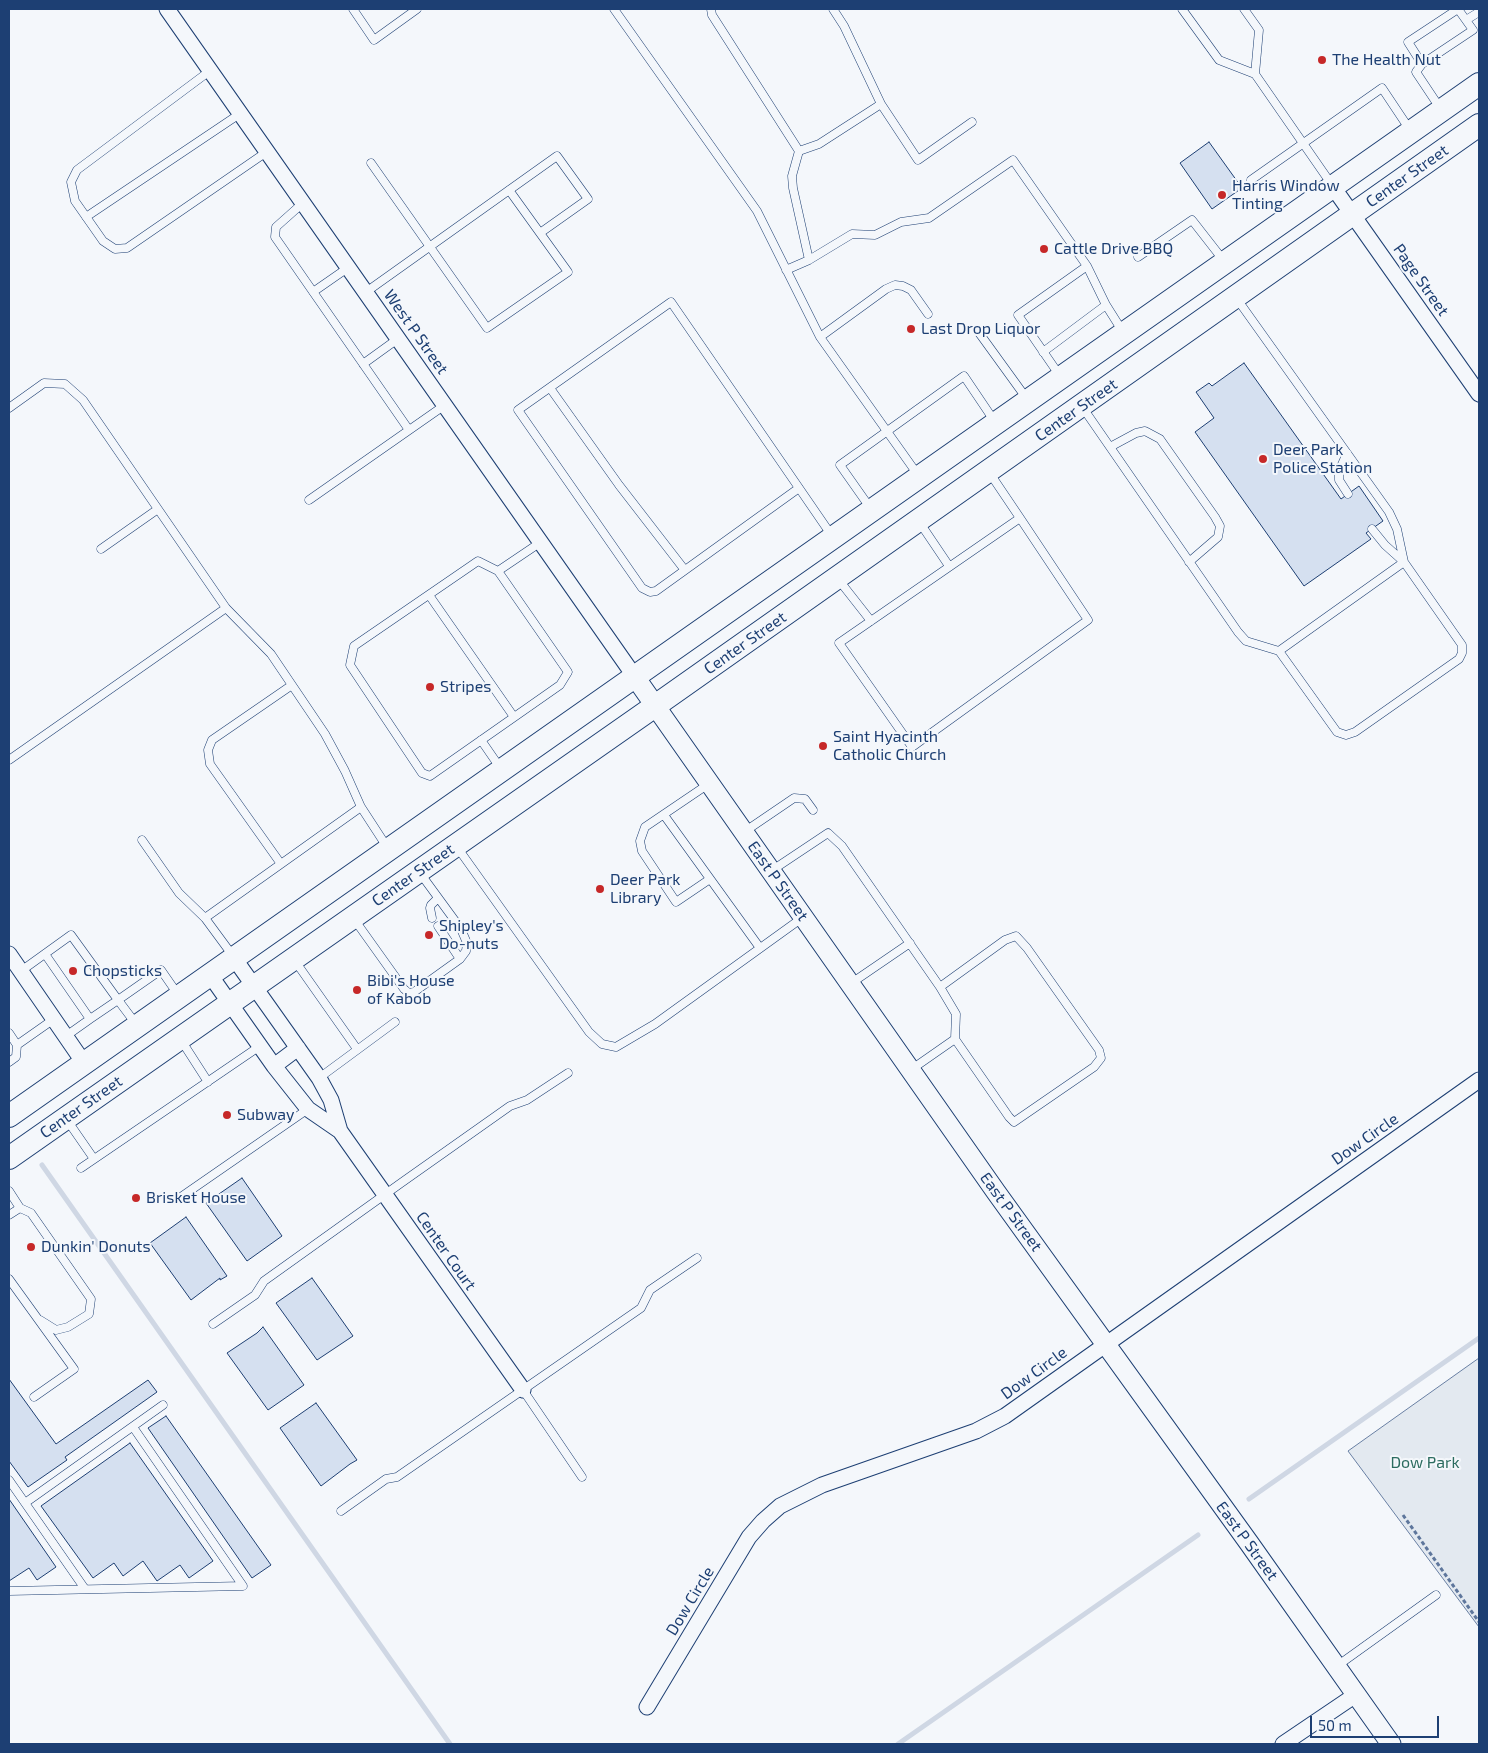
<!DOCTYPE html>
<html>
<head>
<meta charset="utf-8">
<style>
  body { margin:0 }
  #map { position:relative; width:1488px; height:1753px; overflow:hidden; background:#f4f7fb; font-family:"Exo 2",sans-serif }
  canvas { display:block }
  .frame { position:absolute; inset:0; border:10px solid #1d3f73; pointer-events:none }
  .scale { position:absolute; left:1310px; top:1716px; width:129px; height:22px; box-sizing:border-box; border:2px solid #1d3f73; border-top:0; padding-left:6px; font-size:15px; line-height:18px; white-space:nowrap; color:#1d3f73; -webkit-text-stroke:4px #f4f7fb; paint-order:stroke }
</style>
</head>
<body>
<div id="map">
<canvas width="1488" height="1753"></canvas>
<div class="frame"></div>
<div class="scale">50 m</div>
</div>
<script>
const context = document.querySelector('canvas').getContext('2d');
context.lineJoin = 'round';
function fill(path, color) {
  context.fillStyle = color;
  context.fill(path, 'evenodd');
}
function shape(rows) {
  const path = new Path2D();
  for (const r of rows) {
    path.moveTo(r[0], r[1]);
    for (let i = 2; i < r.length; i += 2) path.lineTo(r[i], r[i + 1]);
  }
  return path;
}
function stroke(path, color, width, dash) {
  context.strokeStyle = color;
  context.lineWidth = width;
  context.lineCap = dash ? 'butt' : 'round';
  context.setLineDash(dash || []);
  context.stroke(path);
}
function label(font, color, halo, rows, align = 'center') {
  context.font = font + ' "Exo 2",sans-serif';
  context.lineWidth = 4;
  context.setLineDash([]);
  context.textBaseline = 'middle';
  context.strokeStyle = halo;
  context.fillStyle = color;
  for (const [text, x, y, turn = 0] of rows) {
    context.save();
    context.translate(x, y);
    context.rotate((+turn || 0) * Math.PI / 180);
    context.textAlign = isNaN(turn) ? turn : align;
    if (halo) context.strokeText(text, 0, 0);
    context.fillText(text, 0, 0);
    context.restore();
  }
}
const green = shape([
  [1479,1358,1479,1627,1348,1451,1479,1358]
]);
const stream = shape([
  [42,1165,450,1744],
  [1249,1499,1479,1338],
  [898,1744,1198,1535]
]);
const building = shape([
  [1209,142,1242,188,1212,209,1180,163,1209,142],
  [1244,363,1341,499,1359,486,1383,521,1366,533,1371,539,1304,586,1195,432,1214,418,1196,392,1209,383,1212,386,1244,363],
  [242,1178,282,1236,247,1261,206,1203,242,1178],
  [186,1217,227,1276,220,1280,220,1278,191,1300,150,1243,186,1217],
  [312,1278,353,1336,317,1360,276,1303,312,1278],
  [263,1327,304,1385,268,1410,227,1353,257,1333,263,1327],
  [9,1379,56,1444,148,1380,157,1392,65,1457,67,1460,28,1487,9,1461,9,1379],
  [316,1403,357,1460,350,1464,321,1486,280,1428,316,1403],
  [166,1416,271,1565,252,1578,148,1428,166,1416],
  [130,1443,213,1561,189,1578,180,1565,157,1581,143,1561,123,1576,114,1563,93,1578,41,1506,130,1443],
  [9,1499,56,1567,37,1580,29,1568,9,1581,9,1499]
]);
const path = shape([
  [1403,1515,1479,1622]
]);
const service = shape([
  [353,9,374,40,417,9],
  [614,9,757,211,820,337,918,475],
  [711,9,712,15,799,151],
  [1182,9,1219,60,1255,74,1332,185],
  [1244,9,1259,30,1255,74],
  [1458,9,1408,42,1422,64,1473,30,1458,9],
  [1466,20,1479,12],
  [1422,64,1416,72,1440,108],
  [211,70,77,170,71,182,75,201,103,241,115,249,127,248,268,151],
  [881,104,918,160,972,122],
  [799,151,819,144,881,104,844,26,833,9],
  [799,151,792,176,793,188,809,260],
  [371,163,487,328,568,272,509,190],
  [1251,180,1382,88,1410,130],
  [304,202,276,227,275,237,409,430],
  [86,217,241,113],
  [1138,257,1192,220,1224,261],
  [786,270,809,260,852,234,875,235,901,222,929,218,1013,160,1087,266,1106,305,1123,332],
  [313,292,349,267],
  [366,292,557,156,588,199,540,233],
  [977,330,1027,399],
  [820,337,886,289,895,285,903,286,911,290,928,314],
  [1043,352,1106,305],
  [363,364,399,338],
  [1060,376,1018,315,1087,266],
  [550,388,619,485,684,569],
  [9,408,44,383,65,384,83,400,226,608,271,654,325,734,345,771,361,807,387,847],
  [1083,408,1238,632,1246,641,1279,651,1337,732,1346,735,1355,732,1459,659,1462,653,1462,645,1404,562,1397,529,1389,512,1237,299],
  [1110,447,1136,433,1145,431,1160,439,1215,517,1220,526,1218,537,1189,562],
  [1347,453,1339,471,1339,480,1348,494],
  [989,472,1020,518,1088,620,912,747,839,643,1020,518],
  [799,488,656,591,650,592,642,588,518,410,671,302,799,488,832,536],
  [309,500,445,405],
  [871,509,840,465,964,376,995,422],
  [920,523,949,566],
  [101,549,158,509],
  [498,571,478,561,354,646,350,665,422,773,430,776,560,685,568,672,498,571,541,542],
  [838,579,871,621],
  [429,595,514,717],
  [1279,651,1404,562,1385,545,1372,529],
  [481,740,501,769],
  [9,760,226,608],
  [664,815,760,948],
  [744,832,794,798,805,799,813,810],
  [142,840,179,893,205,918,233,956],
  [457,847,589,1032,602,1044,616,1047,655,1024,802,918],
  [281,864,210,764,208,750,212,740,292,685],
  [771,871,828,833,842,846,940,987,1005,940,1016,936,1027,948,1099,1050,1101,1058,1094,1067,1014,1122,1009,1117,955,1039,956,1014,940,987],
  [710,879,676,902,642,851,640,841,645,827,710,783],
  [205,918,361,807],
  [432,918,430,908,431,905,438,898],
  [354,919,404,989,409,993,414,992,460,959,466,951,467,943,461,929,420,873],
  [438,926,460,959],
  [295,961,357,1049],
  [21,971,71,935,118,1000,90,1019,45,954],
  [850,984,910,943],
  [136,1024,118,1000,161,970,179,996],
  [9,1033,17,1045,16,1057,9,1062],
  [66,1036,90,1019],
  [181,1040,208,1082],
  [17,1045,54,1019],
  [912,1069,955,1039],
  [319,1078,395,1022],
  [67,1120,94,1159],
  [81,1168,260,1046],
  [9,1191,20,1208,9,1215],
  [178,1199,308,1109],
  [20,1208,31,1213,91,1299,89,1314,68,1327,56,1330,40,1320],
  [9,1279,74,1369,34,1397],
  [213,1324,255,1295,264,1281,401,1183,510,1106,527,1100,568,1073],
  [523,1390,582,1477],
  [9,1480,85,1589],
  [25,1503,163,1405],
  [341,1511,386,1479,397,1477,641,1308,650,1290,697,1258],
  [9,1591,243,1586,133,1427],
  [1337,1666,1436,1595]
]);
const minor = shape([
  [167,9,635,677],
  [1333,187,1479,394],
  [9,954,84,1063],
  [234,958,319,1078,331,1100,340,1131,523,1390],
  [210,975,274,1066,308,1109,340,1131],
  [274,1066,298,1048],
  [647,1707,749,1537,763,1521,780,1506,822,1485,976,1431,1005,1416,1479,1080],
  [1283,1744,1357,1694]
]);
const tertiary = shape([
  [635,677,996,1192,1249,1543,1391,1744]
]);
const secondary = shape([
  [9,1116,1479,84],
  [9,1158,655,706,1479,125]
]);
const markers = [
  [1322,60,5,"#c62828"],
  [1222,195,5,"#c62828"],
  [1044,249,5,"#c62828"],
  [911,329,5,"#c62828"],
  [1263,459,5,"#c62828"],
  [430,687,5,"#c62828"],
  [823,746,5,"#c62828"],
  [600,889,5,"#c62828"],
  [429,935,5,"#c62828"],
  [73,971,5,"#c62828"],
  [357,990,5,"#c62828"],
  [227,1115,5,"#c62828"],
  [136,1198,5,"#c62828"],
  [31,1247,5,"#c62828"]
];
const poiNames = [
  ["The Health Nut",1332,60],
  ["Harris Window",1232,186],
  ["Tinting",1232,204],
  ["Cattle Drive BBQ",1054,249],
  ["Last Drop Liquor",921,329],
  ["Deer Park",1273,450],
  ["Police Station",1273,468],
  ["Stripes",440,687],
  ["Saint Hyacinth",833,737],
  ["Catholic Church",833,755],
  ["Deer Park",610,880],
  ["Library",610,898],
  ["Shipley's",439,926],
  ["Do-nuts",439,944],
  ["Chopsticks",83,971],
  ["Bibi's House",367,981],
  ["of Kabob",367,999],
  ["Subway",237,1115],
  ["Brisket House",146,1198],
  ["Dunkin' Donuts",41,1247]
];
const streetNames = [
  ["Center Street",1407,176,-35],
  ["Page Street",1421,280,55],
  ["West P Street",416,332,55],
  ["Center Street",1076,410,-35],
  ["Center Street",745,643,-35],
  ["Center Street",413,875,-35],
  ["East P Street",778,881,55],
  ["Center Street",81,1107,-35],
  ["Dow Circle",1365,1139,-35],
  ["East P Street",1011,1212,54],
  ["Center Court",446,1251,55],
  ["Dow Circle",1034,1373,-36],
  ["East P Street",1247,1541,54],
  ["Dow Circle",690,1601,-59]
];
const parkNames = [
  ["Dow Park",1425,1463]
];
fill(green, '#e3e9f0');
stroke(green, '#687fa3', 1);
stroke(stream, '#cfd7e4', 5);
fill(building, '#d5e0f0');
stroke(building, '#1d3f73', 1);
stroke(service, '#1d3f73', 9);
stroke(minor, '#1d3f73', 17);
stroke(tertiary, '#1d3f73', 21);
stroke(secondary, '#1d3f73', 24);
stroke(path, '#5e769c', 3, [4, 2.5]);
stroke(service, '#f4f7fb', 8);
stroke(minor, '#f4f7fb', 15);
stroke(tertiary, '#f4f7fb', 19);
stroke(secondary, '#f4f7fb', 22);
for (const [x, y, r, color] of markers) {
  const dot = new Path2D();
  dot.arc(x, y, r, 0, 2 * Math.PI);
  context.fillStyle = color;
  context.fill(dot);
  stroke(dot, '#f4f7fb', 2);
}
label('16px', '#1d3f73', '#f4f7fb', poiNames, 'left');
label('16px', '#1d3f73', '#f4f7fb', streetNames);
label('16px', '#2c6c60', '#f4f7fb', parkNames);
</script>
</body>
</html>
